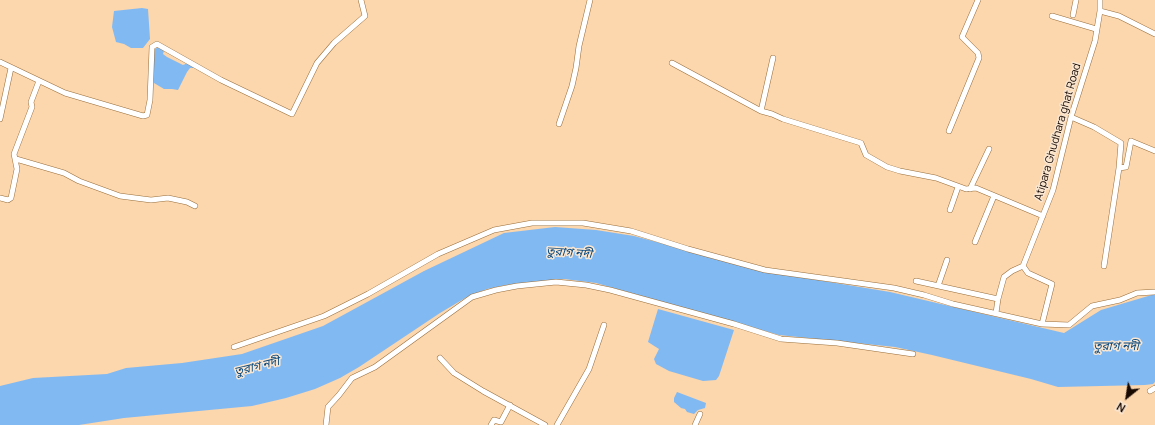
<!DOCTYPE html>
<html>
<head>
<meta charset="utf-8">
<style>
  body { margin:0 }
  #map { position:relative; width:1155px; height:425px; overflow:hidden; background:#fcd6ac; font-family:Manrope,sans-serif }
  canvas { display:block }
  .north { position:absolute; left:1107px; top:377px; width:40px; height:40px; -webkit-text-stroke:3px #fae7d2; paint-order:stroke; rotate:210deg; font-size:11px; font-weight:700; line-height:16px; text-align:center; color:#170800 }
  .north::after { content:''; display:block; margin:auto; width:14px; height:18px; background:#170800; clip-path:polygon(50% 0,100% 100%,50% 72%,0 100%) }
</style>
</head>
<body>
<div id="map">
<canvas width="1155" height="425"></canvas>
<div class="north">N</div>
</div>
<script>
const context = document.querySelector('canvas').getContext('2d');
context.lineJoin = 'round';
function fill(path, color) {
  context.fillStyle = color;
  context.fill(path, 'evenodd');
}
function shape(rows) {
  const path = new Path2D();
  for (const r of rows) {
    path.moveTo(r[0], r[1]);
    for (let i = 2; i < r.length; i += 2) path.lineTo(r[i], r[i + 1]);
  }
  return path;
}
function stroke(path, color, width, dash) {
  context.strokeStyle = color;
  context.lineWidth = width;
  context.lineCap = dash ? 'butt' : 'round';
  context.setLineDash(dash || []);
  context.stroke(path);
}
function label(font, color, halo, rows, align = 'center') {
  context.font = font + ' Manrope,"Noto Sans Bengali",sans-serif';
  context.lineWidth = 3;
  context.setLineDash([]);
  context.textBaseline = 'middle';
  context.strokeStyle = halo;
  context.fillStyle = color;
  for (const [text, x, y, turn = 0] of rows) {
    context.save();
    context.translate(x, y);
    context.rotate((+turn || 0) * Math.PI / 180);
    context.textAlign = isNaN(turn) ? turn : align;
    if (halo) context.strokeText(text, 0, 0);
    context.fillText(text, 0, 0);
    context.restore();
  }
}
const water = shape([
  [142,8,148,9,150,39,143,48,131,48,124,44,116,42,112,27,114,11],
  [158,47,164,51,163,54,167,57,183,65,188,63,194,66,194,68,190,68,187,72,178,90,172,89,164,89,154,83,153,79,154,50],
  [555,227,596,230,634,236,769,272,890,292,1064,333,1101,310,1155,294,1155,382,1153,384,1145,385,1058,387,1031,379,932,355,895,347,779,335,596,283,564,279,506,285,487,289,467,297,440,313,359,367,340,378,315,389,286,398,252,406,124,418,79,425,0,425,0,386,33,378,107,374,126,368,182,363,242,354,323,326,424,271,504,233],
  [658,309,734,330,719,376,716,380,703,381,669,371,656,364,654,359,659,349,648,342],
  [677,392,706,403,705,408,698,410,694,414,687,412,685,409,681,408,674,402,674,398]
]);
const minor = shape([
  [1100,11,1119,16,1155,34],
  [1073,15,1076,0],
  [1052,16,1096,29],
  [0,62,65,93,143,116,147,115,150,100,152,47,157,44,221,80,292,114,317,63,334,43,365,16,361,0],
  [672,63,761,111,772,114,783,119,861,143,866,155,887,167,900,171,936,178,966,189,976,188,1043,216],
  [761,111,773,58],
  [1071,117,1094,127,1121,143,1119,168],
  [0,119,11,68],
  [559,124,572,86,576,68,579,46,590,0],
  [949,131,979,58,978,53,962,37,978,0],
  [1131,141,1155,151],
  [16,159,64,173,79,181,120,196,151,200,168,198,187,202,195,206],
  [970,189,989,149],
  [0,198,8,200,11,198,17,169,14,154,32,107,31,102,39,81],
  [950,210,958,187],
  [975,242,994,196],
  [1023,266,1053,190,1071,117,1095,41,1100,11,1100,0],
  [1023,266,1028,273,1052,284,1042,324],
  [1104,266,1119,168,1126,167,1131,141],
  [916,281,998,299,1004,277,1012,271,1023,266],
  [938,286,947,260],
  [996,313,998,299],
  [234,347,324,316,368,294,438,254,494,230,532,223,583,223,631,231,688,249,765,270,894,288,924,295,953,304,1042,324,1069,325,1092,306,1120,300,1137,293,1155,292],
  [440,358,454,373,483,391,545,425],
  [1150,391,1155,388],
  [326,425,328,407,339,395,352,378,375,367,472,297,496,290,517,286,556,282,586,285,610,290,734,324,781,339,837,343,913,354],
  [491,425,494,420,501,422,510,405],
  [557,425,589,369,604,325],
  [695,425,700,414]
]);
const streetNames = [
  ["Atipara Ghudhara ghat Road",1058,132,-74]
];
const waterNames = [
  ["তুরাগ নদী",569,253,4],
  ["তুরাগ নদী",1116,347],
  ["তুরাগ নদী",257,367,-14]
];
fill(water, '#81b9f3');
stroke(minor, '#986e3b', 6);
stroke(minor, '#fff', 5);
label('11px', '#170800', '#fae7d2', streetNames);
label('italic 12px', '#0a487d', '#fae7d2', waterNames);
</script>
</body>
</html>
